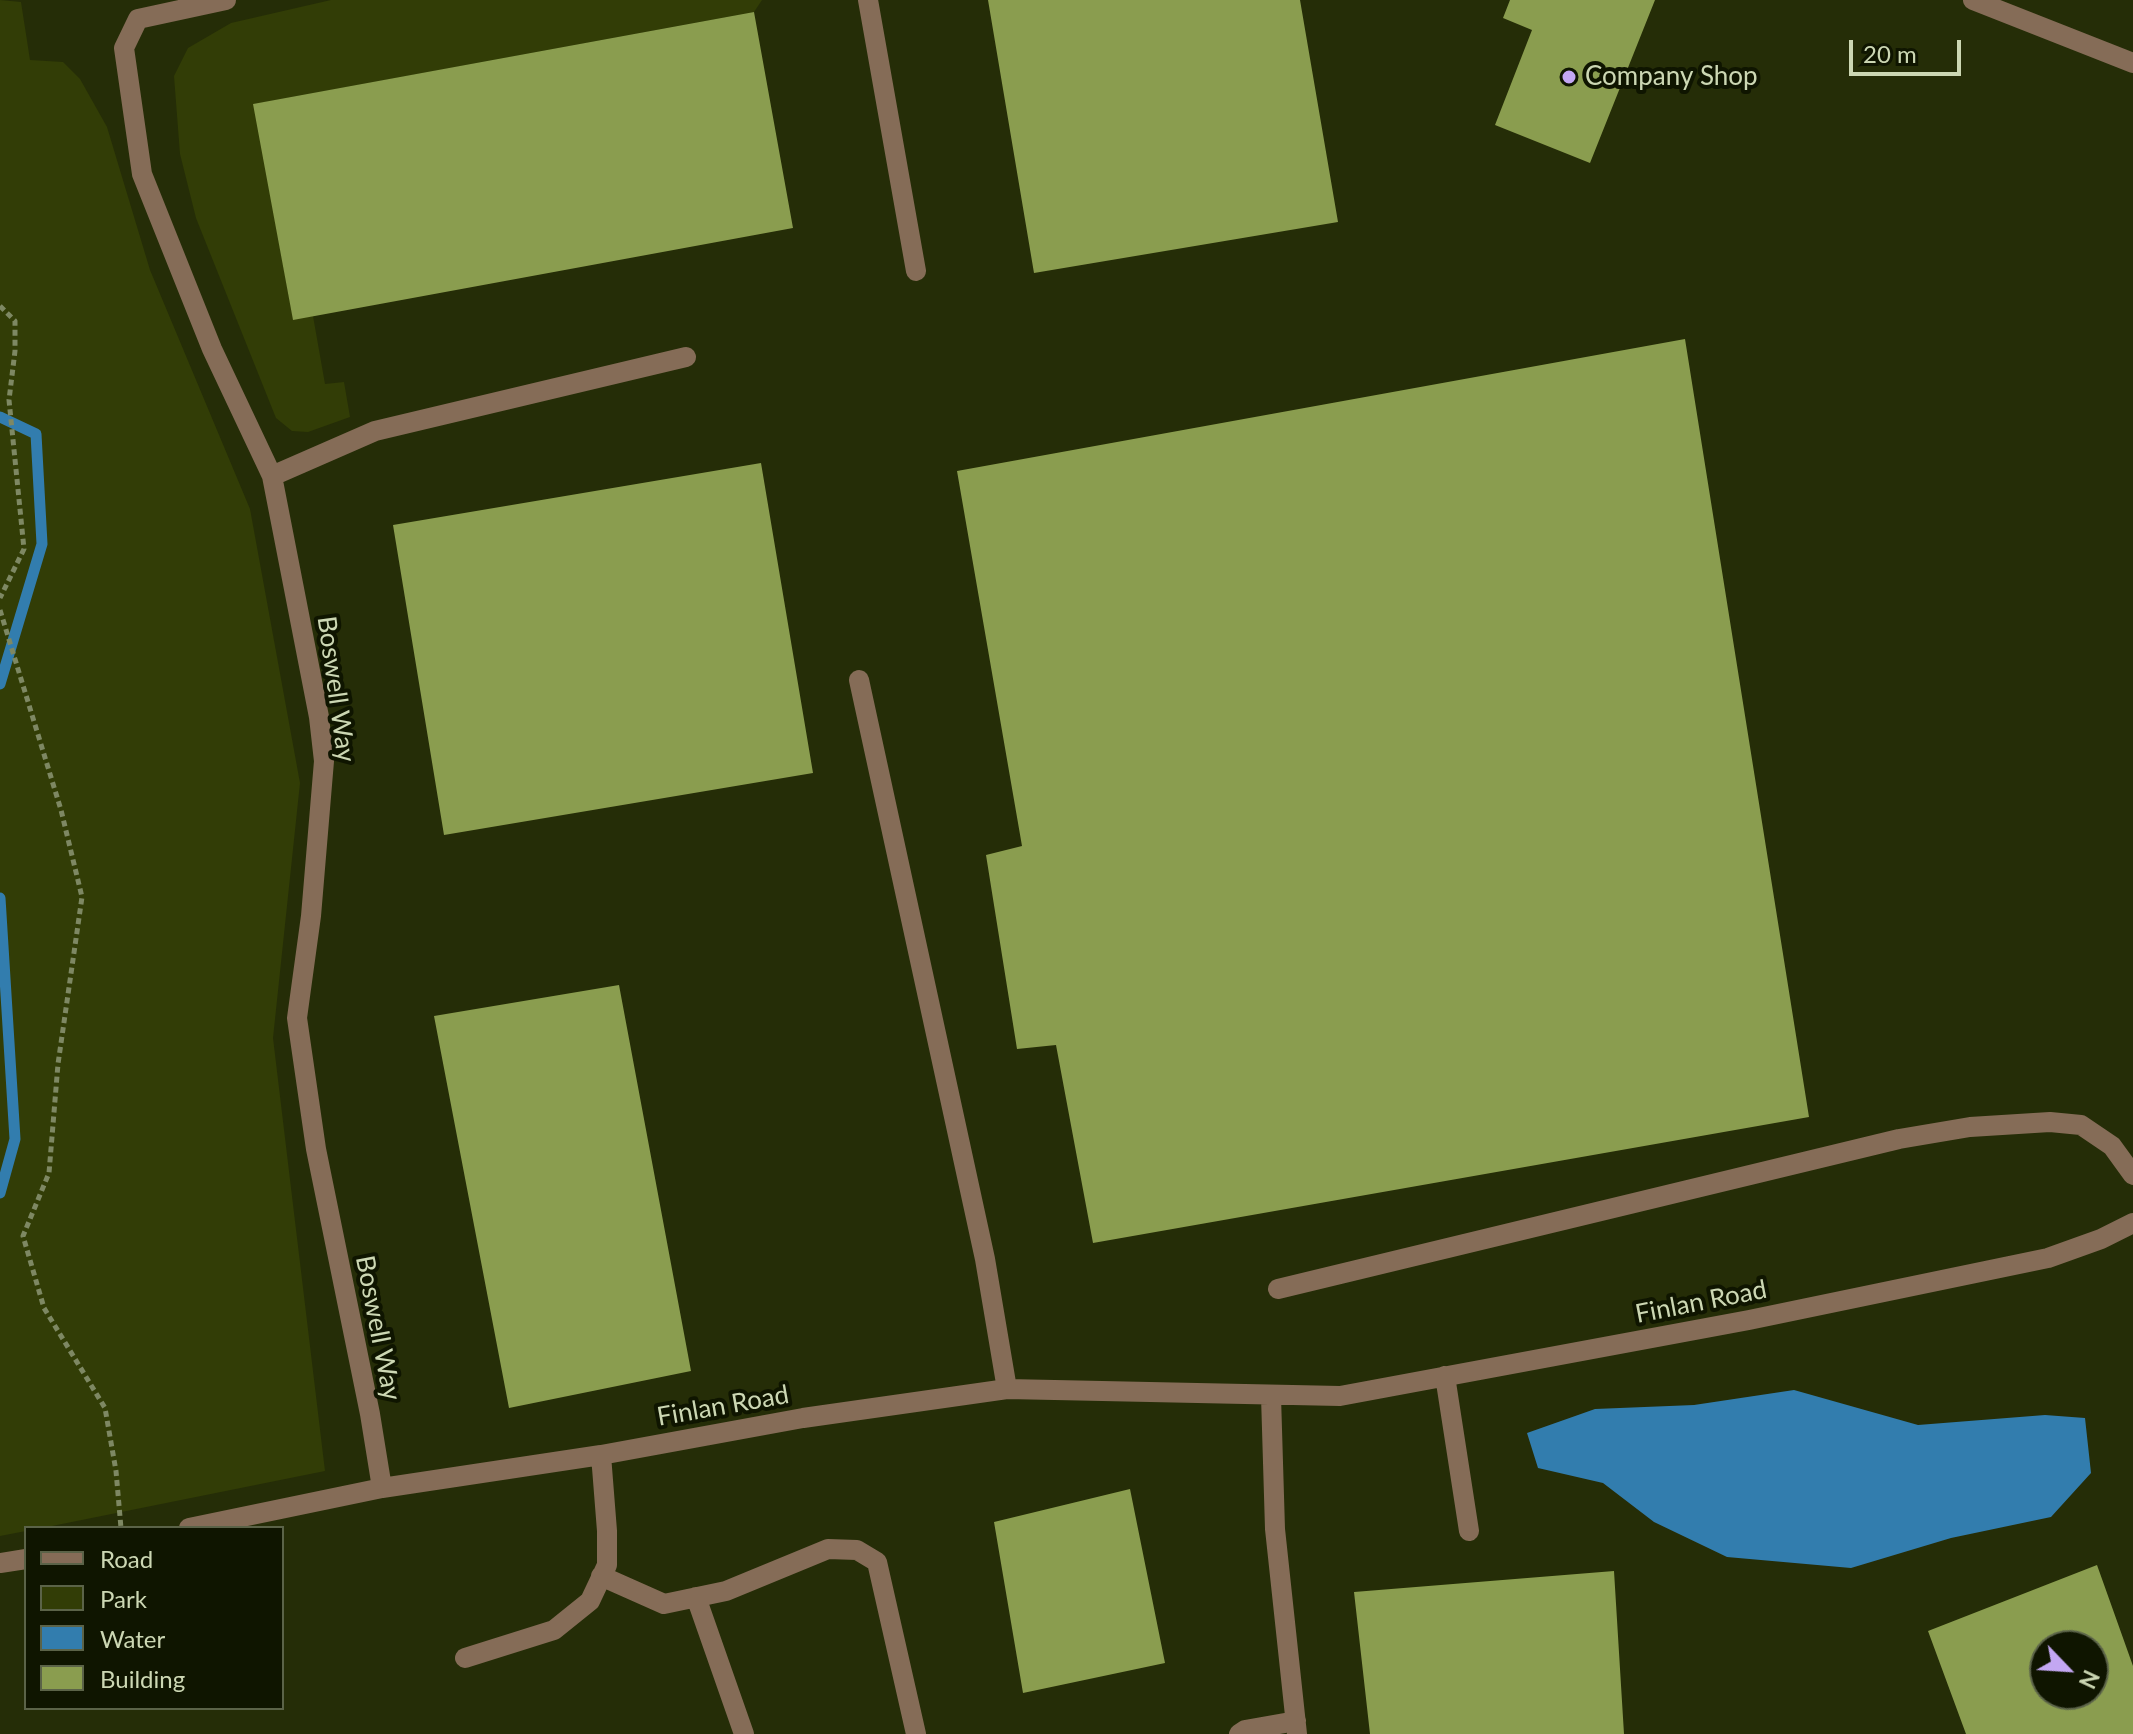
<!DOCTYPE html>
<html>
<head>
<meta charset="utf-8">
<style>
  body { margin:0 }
  #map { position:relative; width:2133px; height:1734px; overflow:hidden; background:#252d07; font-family:Lato,sans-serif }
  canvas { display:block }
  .legend { position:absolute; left:24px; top:1526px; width:260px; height:184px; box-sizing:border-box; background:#0f1500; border:2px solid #5b6348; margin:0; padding:10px 14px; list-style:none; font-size:24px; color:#ccd7b3 }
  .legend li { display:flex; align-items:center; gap:16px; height:40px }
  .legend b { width:40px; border:2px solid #5b6348 }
  .north { position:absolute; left:2029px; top:1630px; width:80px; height:80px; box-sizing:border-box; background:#0f1500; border:2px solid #5b6348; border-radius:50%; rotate:115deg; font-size:22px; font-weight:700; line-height:32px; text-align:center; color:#ccd7b3 }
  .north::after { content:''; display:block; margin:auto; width:28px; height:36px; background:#c3a7f2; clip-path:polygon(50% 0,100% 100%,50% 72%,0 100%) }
  .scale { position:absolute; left:1849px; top:40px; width:112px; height:36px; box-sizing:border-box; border:4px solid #ccd7b3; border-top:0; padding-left:10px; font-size:24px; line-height:28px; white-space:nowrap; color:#ccd7b3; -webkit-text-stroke:6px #0f1500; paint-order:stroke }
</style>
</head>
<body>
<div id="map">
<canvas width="2133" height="1734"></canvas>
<ul class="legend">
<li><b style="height:10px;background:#856c57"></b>Road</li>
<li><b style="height:22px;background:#323d06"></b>Park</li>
<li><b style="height:22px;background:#327dae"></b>Water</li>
<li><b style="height:22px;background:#8a9d4f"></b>Building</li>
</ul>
<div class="north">N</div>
<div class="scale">20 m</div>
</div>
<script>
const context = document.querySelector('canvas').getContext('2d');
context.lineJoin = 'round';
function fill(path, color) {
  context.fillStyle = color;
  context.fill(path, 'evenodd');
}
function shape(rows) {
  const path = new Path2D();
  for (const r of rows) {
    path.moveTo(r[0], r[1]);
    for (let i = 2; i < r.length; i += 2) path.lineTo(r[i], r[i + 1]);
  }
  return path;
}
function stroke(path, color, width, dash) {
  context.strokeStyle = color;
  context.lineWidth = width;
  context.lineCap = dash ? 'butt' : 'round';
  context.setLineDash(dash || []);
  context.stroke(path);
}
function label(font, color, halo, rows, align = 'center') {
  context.font = font + ' Lato,sans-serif';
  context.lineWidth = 8;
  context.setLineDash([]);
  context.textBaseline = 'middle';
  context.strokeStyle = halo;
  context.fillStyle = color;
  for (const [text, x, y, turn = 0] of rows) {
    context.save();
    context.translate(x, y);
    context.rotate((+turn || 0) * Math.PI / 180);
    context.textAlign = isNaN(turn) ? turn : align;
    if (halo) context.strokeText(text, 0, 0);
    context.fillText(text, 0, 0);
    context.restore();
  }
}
const green = shape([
  [0,0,21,2,30,60,63,62,80,79,107,127,150,270,250,509,300,783,273,1038,325,1471,42,1528,26,1528,26,1531,0,1536],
  [331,0,762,0,754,12,254,104,293,319,313,316,325,384,344,382,350,417,308,432,292,431,276,418,196,218,180,154,174,76,188,48,231,23]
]);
const water = shape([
  [1794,1390,1918,1425,2045,1415,2085,1418,2091,1473,2051,1517,1951,1538,1851,1568,1727,1557,1654,1522,1603,1483,1538,1468,1527,1433,1595,1409,1694,1405]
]);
const stream = shape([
  [0,417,36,434,42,544,0,684],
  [0,898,15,1139,0,1193]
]);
const building = shape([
  [988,0,1300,0,1338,222,1034,273],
  [1510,0,1655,0,1590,163,1495,125,1532,30,1503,18],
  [754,12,793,228,293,320,253,104],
  [1685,339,1809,1117,1093,1243,1056,1045,1017,1049,986,855,1022,846,957,471],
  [761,463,813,773,444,835,393,525],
  [619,985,691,1371,509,1408,434,1016],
  [1130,1489,1165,1663,1023,1693,994,1522],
  [2097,1565,2133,1666,2133,1734,1966,1734,1928,1631],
  [2045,1646,2093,1646,2093,1694,2045,1694],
  [1614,1571,1624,1734,1370,1734,1354,1592]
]);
const path = shape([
  [0,306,15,321,15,351,9,400,24,549,0,598],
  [0,610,61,810,82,897,58,1064,49,1173,23,1236,44,1308,105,1408,116,1471,121,1528]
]);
const minor = shape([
  [226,0,138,19,124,48,142,174,212,349,272,476,319,717,324,761,311,916,297,1018,316,1149,370,1414,382,1488],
  [868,0,916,271],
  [1973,0,2133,63],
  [272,476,375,431,686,357],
  [859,680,985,1259,1007,1389],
  [1278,1289,1899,1139,1970,1127,2050,1122,2081,1125,2112,1146,2133,1175],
  [1445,1376,1469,1531],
  [1271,1396,1275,1529,1297,1734],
  [189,1528,382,1488,601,1455,803,1418,1007,1389,1340,1396,1749,1320,2048,1258,2101,1239,2133,1223],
  [0,1563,26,1559],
  [601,1576,664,1604,726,1591,828,1549,857,1550,877,1562,916,1734],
  [696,1597,744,1734],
  [465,1658,554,1630,590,1601,607,1565,607,1531,601,1455],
  [1239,1734,1245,1730,1296,1721]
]);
const markers = [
  [1569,77,8,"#c3a7f2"]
];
const poiNames = [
  ["Company Shop",1585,77]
];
const streetNames = [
  ["Boswell Way",336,689,82],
  ["Finlan Road",1701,1302,-11],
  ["Boswell Way",378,1328,79],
  ["Finlan Road",723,1406,-10]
];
fill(green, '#323d06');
fill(water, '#327dae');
stroke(stream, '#327dae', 11);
fill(building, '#8a9d4f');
stroke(path, '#7e8863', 5, [6, 4]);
stroke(minor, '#856c57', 20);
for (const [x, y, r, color] of markers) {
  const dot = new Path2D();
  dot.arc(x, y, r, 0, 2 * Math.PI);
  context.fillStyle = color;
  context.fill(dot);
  stroke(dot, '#0f1500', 3);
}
label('26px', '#ccd7b3', '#0f1500', poiNames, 'left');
label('26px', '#ccd7b3', '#0f1500', streetNames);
</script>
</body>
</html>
